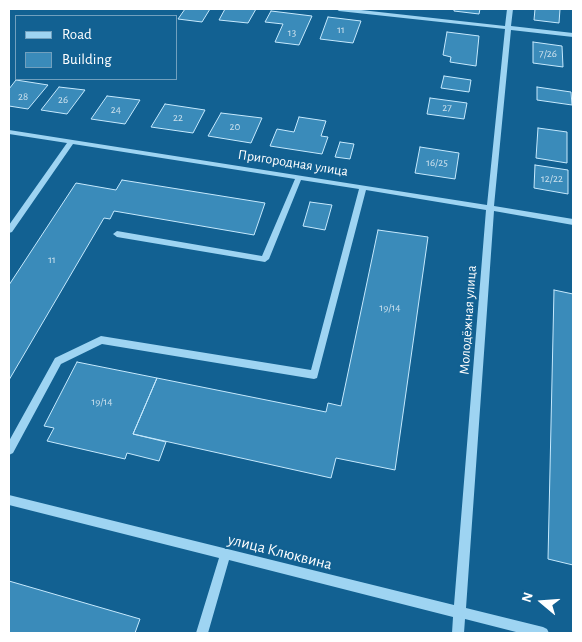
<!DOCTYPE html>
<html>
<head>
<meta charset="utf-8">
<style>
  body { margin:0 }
  #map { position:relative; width:582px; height:642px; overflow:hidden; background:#126192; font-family:"Alegreya Sans",sans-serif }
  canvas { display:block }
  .frame { position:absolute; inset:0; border:10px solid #fff; pointer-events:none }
  .legend { position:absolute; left:15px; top:15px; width:162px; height:65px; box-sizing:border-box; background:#126192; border:1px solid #71a0be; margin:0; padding:6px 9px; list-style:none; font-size:15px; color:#fff }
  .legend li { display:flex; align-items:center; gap:10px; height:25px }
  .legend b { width:25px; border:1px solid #71a0be }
  .north { position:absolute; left:517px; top:577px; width:50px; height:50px; -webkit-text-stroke:4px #126192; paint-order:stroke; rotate:288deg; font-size:14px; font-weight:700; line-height:20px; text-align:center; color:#fff }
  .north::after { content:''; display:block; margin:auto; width:18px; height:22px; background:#fff; clip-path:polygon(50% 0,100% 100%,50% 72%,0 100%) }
</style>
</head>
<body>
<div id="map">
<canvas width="582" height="642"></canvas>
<div class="frame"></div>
<ul class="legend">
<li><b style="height:6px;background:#9ed4f2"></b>Road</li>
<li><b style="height:14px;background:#3a8bba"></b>Building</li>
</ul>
<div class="north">N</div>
</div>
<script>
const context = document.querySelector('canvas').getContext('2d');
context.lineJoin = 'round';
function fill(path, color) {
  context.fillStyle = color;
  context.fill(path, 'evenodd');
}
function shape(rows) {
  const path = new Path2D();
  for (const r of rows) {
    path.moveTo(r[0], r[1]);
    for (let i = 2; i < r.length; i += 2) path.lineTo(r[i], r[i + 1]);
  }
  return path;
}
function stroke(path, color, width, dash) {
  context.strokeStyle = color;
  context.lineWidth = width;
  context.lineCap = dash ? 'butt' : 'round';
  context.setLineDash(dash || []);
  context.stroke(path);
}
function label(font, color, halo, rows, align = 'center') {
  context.font = font + ' "Alegreya Sans",sans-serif';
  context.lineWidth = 4.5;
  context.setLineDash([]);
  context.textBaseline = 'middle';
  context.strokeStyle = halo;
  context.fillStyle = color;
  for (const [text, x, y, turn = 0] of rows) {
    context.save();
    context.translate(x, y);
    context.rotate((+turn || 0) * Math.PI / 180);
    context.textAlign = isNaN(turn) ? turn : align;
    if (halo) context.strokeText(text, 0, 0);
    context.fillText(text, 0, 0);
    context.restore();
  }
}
const building = shape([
  [185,9,210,9,202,22,178,19,185,9],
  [225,9,256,9,248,23,219,20,225,9],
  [454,9,480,9,479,14,454,11,454,9],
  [535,9,560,9,559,23,534,20,535,9],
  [271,11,312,16,299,45,275,42,283,24,265,22,271,11],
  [328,17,361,21,353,43,320,39,328,17],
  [447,32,479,36,476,66,450,62,451,57,443,55,447,32],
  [533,42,562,46,563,67,533,63,533,42],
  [444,76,471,80,469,92,441,88,444,76],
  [16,80,48,85,28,109,9,106,9,89,16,80],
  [59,87,85,90,67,114,41,110,59,87],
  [537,87,571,92,572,105,537,100,537,87],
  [107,96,140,100,125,124,91,119,107,96],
  [430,98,467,103,464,119,427,114,430,98],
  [165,104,205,110,193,133,151,127,165,104],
  [221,113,262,118,251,143,208,136,221,113],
  [299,117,326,121,321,136,328,137,322,154,270,146,277,129,294,132,299,117],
  [538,128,567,132,567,163,536,158,538,128],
  [340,142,354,144,350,159,335,157,340,142],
  [420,147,459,153,455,179,415,173,420,147],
  [535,165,568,170,568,194,534,188,535,165],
  [122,180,265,203,254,235,114,211,110,219,104,218,9,380,9,285,76,183,116,190,122,180],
  [310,202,332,205,325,230,303,226,310,202],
  [378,230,428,237,395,470,336,458,331,478,133,434,157,378,326,412,328,403,341,406,378,230],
  [554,290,573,294,573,565,548,559,554,290],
  [77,362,157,378,133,434,166,442,159,461,127,453,125,459,47,441,54,428,44,426,77,362],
  [9,581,140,619,135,633,9,633,9,581]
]);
const minor = shape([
  [336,9,352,9,505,26,507,9,513,9,511,26,573,33,573,37,511,30,494,206,573,219,573,225,494,211,466,608,543,627,547,629,549,633,520,633,465,619,464,633,452,633,453,617,229,560,208,633,196,633,219,558,9,505,9,495,454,605,486,210,366,190,317,378,314,379,102,344,61,364,13,453,9,455,9,441,55,358,101,336,311,370,359,189,301,180,269,259,265,262,117,237,113,234,117,231,262,256,295,179,73,144,12,232,9,233,9,225,67,143,9,134,9,130,487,205,505,29,339,11,336,9]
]);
const numberNames = [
  ["11",341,30],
  ["13",292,33],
  ["7/26",548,54],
  ["28",23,97],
  ["26",63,100],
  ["27",447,108],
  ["24",116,110],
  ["22",178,118],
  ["20",235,127],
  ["16/25",437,163],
  ["12/22",552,179],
  ["11",52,260],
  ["19/14",390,308],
  ["19/14",102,402]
];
const streetNames = [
  ["Пригородная улица",293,163,9],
  ["Молодёжная улица",468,320,-86]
];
const nearStreetnames = [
  ["улица Клюквина",280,552,14]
];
fill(building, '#3a8bba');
stroke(building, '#c6e9fd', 1);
fill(minor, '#9ed4f2');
label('11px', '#cee2ee', null, numberNames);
label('14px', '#fff', '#126192', streetNames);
label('16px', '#fff', '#126192', nearStreetnames);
</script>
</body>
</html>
